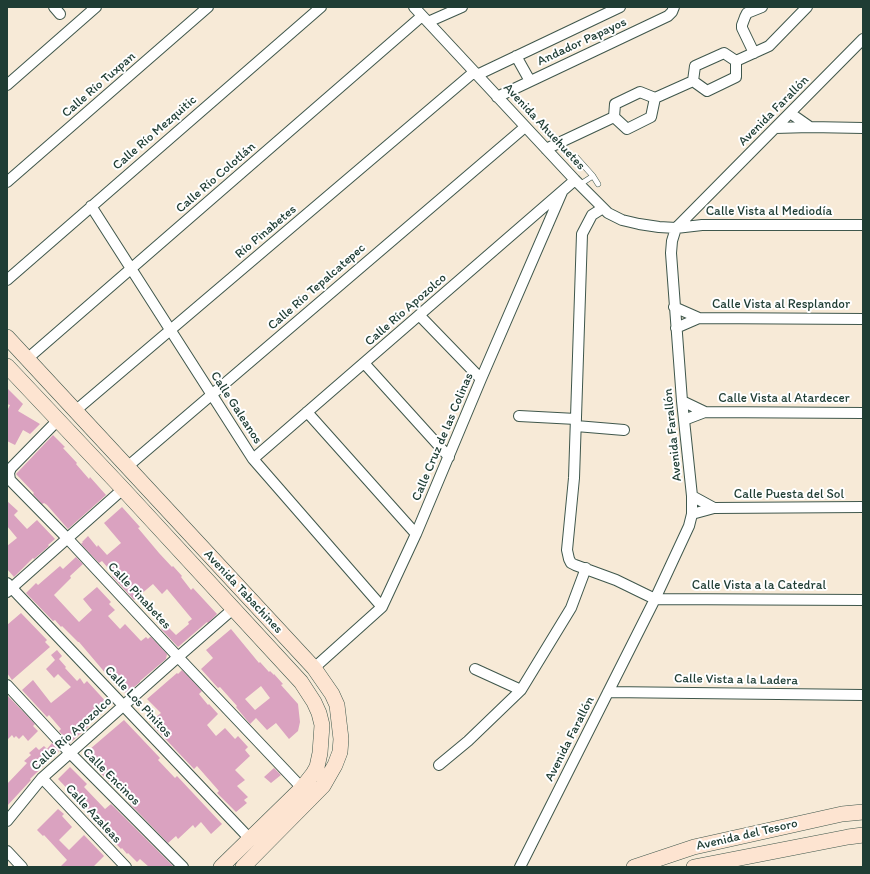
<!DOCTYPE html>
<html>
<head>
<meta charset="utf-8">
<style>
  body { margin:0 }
  #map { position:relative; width:870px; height:874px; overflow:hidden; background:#f7ead7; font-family:Itim,sans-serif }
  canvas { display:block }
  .frame { position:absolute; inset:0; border:8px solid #1f3d34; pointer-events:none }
</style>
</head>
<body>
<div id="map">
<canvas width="870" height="874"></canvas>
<div class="frame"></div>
</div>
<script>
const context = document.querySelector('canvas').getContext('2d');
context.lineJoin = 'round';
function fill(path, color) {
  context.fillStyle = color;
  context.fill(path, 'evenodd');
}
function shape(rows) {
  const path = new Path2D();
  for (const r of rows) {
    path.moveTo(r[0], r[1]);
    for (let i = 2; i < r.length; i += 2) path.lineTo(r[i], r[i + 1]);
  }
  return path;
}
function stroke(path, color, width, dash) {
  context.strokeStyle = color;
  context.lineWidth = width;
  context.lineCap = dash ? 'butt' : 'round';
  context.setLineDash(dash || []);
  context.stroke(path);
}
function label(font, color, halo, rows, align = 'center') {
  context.font = font + ' Itim,sans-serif';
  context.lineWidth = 4;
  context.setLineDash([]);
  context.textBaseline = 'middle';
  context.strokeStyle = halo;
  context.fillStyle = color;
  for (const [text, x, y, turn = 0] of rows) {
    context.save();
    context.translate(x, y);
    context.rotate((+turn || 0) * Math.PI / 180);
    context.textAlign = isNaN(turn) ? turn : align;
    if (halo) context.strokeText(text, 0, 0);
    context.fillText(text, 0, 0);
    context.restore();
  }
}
const building = shape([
  [7,388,23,404,18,411,40,424,30,434,23,430,15,445,7,441,7,411,10,405,7,404],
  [53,435,65,447,63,448,77,463,76,464,89,479,90,477,106,495,68,529,47,505,44,503,42,504,33,494,34,493,16,474],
  [7,501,18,511,14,515,27,529,37,520,55,539,48,545,49,546,34,559,33,558,14,577,7,569,7,546,17,538,7,526],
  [122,507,140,527,138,528,159,553,172,567,173,566,182,576,181,577,191,590,193,588,217,614,208,623,207,622,178,647,161,629,168,623,167,626,176,635,189,624,188,622,192,619,167,589,162,594,153,584,134,600,112,576,114,575,102,561,99,563,81,544,83,542,82,542,88,536,97,547,98,545,107,555,121,543,104,523],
  [76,557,83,564,70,576,71,578,54,595,79,622,92,610,83,599,97,587,111,602,109,604,115,610,108,616,120,629,125,624,141,641,146,637,148,639,150,637,151,637,167,654,166,659,140,681,140,682,126,694,116,682,115,683,107,675,79,642,78,642,62,626,61,627,55,620,53,621,26,593,36,583,38,585,60,566,63,569],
  [21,613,47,640,45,642,50,647,12,680,7,673,7,625],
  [231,629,259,663,260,662,269,672,270,671,274,675,274,674,283,684,281,685,298,704,300,722,298,731,289,739,276,723,267,730,256,718,250,724,236,707,237,706,220,687,218,688,201,669,213,658,206,650],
  [261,686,270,698,255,710,245,699],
  [57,650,62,656,59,659,66,667,65,668,77,681,80,678,84,684,87,681,110,706,88,725,89,726,70,743,59,731,61,729,49,715,47,717,22,690,33,680,51,703,71,687,58,674,54,678,46,669,55,660,51,655],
  [182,670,202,691,199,694,208,705,209,704,218,714,207,725,216,736,225,728,235,739,238,736,248,747,245,750,250,756,235,770,245,780,237,786,248,797,244,800,247,803,236,812,217,793,219,791,197,766,194,769,154,727,160,721,156,717,161,713,147,699,177,673,178,674],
  [7,695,35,724,33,726,38,731,28,741,23,735,19,739,16,736,14,738,12,735,7,740],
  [124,720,160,758,158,760,175,778,177,776,222,824,211,834,201,822,195,828,193,825,178,839,176,836,168,843,130,804,131,803,116,785,114,787,83,755],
  [52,743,59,751,30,779,31,780,7,806,7,784,27,763,24,761,31,755,29,753,36,747,39,750,44,746,47,749],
  [70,767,87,784,84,787,105,809,111,804,174,867,149,867,140,859,137,862,128,853,127,854,122,848,121,849,101,828,103,826,58,779],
  [274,768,281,775,271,783,264,777],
  [58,809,64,814,62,816,72,827,59,840,69,850,84,835,104,856,93,867,60,867,67,860,44,835,43,836,37,830]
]);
const lane = shape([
  [576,157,593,176,579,185],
  [593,176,598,184]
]);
const street = shape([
  [54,7,60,14],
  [414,7,575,180,608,213,622,220,639,224,659,227,676,228,702,225,863,225],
  [428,22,462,7],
  [754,53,742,28,742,25,745,17,747,13,762,7],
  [516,56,530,81],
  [736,61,769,46,807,7],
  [477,75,620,7],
  [693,81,707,91,736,77,736,61],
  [693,81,695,66,724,53,736,61],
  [7,85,96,7],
  [497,97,668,16,672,12,674,7],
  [790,113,810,127],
  [614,117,615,104,640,92,655,98,693,81],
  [614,117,627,129,651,117,655,98],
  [775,128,810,127,863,128],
  [546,149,614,117],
  [7,182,208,7],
  [91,206,253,459,382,607],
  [603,208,592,215,582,234,574,478,567,550,569,559,571,563,575,565,616,580,655,599,863,600],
  [7,280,321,7],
  [674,307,699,318],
  [419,315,481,379],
  [676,328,699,318,863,319],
  [27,359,422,16],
  [364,363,449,457],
  [682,401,705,412],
  [75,411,474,72],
  [307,412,416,534],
  [519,416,576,419],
  [58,420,11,468,9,473,10,480,68,539,178,657,302,788],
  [684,420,705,412,863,413],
  [576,426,624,430],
  [253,459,575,180],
  [127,467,525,127],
  [692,496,714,508],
  [692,514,714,508,863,507],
  [7,583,250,839],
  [7,592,123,489],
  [314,668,382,607,416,534,481,379,562,192],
  [475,669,521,690],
  [7,685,70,753,183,867],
  [608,692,863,695],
  [439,765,468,741,521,690,571,608,586,568],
  [42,778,126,867],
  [7,821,42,778,178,657,233,609],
  [7,851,22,867],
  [520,867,655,599,689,526,692,514,692,496,682,401,671,253,672,241,676,228,863,39]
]);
const secondary = shape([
  [7,337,314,668,332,694,337,705,341,739,340,752,335,765,323,786,243,867],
  [7,366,123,489,301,682,314,702,319,713,322,725,320,753,317,767,313,774,302,788,221,867],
  [634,867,694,847,842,814,863,812],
  [694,867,848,837,863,835]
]);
const streetNames = [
  ["Andador Papayos",582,42,-25],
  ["Calle Río Tuxpan",99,85,-41],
  ["Avenida Farallón",774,111,-45],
  ["Avenida Ahuehuetes",544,127,47],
  ["Calle Río Mezquitic",155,133,-41],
  ["Calle Río Colotlán",216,178,-41],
  ["Calle Vista al Mediodía",769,212],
  ["Río Pinabetes",266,232,-40],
  ["Calle Río Tepalcatepec",317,287,-41],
  ["Calle Vista al Resplandor",781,305],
  ["Calle Río Apozolco",406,310,-41],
  ["Calle Vista al Atardecer",784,399],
  ["Calle Galeanos",236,408,57],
  ["Avenida Farallón",673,435,-96],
  ["Calle Cruz de las Colinas",443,437,-67],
  ["Calle Puesta del Sol",789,495],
  ["Calle Vista a la Catedral",759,586],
  ["Avenida Tabachines",243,592,47],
  ["Calle Pinabetes",139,596,47],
  ["Calle Vista a la Ladera",736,680,1],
  ["Calle Los Pinitos",138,702,47],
  ["Calle Río Apozolco",72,734,-42],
  ["Avenida Farallón",570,739,-63],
  ["Calle Encinos",111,777,45],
  ["Calle Azaleas",93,814,47],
  ["Avenida del Tesoro",747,835,-13]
];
fill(building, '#daa2c0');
stroke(lane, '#3f574c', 6);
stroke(street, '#3f574c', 12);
stroke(secondary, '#3f574c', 16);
stroke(lane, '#fff', 5);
stroke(street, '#fff', 10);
stroke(secondary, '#fde4d1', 15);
label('13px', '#1f3d34', '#fff', streetNames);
</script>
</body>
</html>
